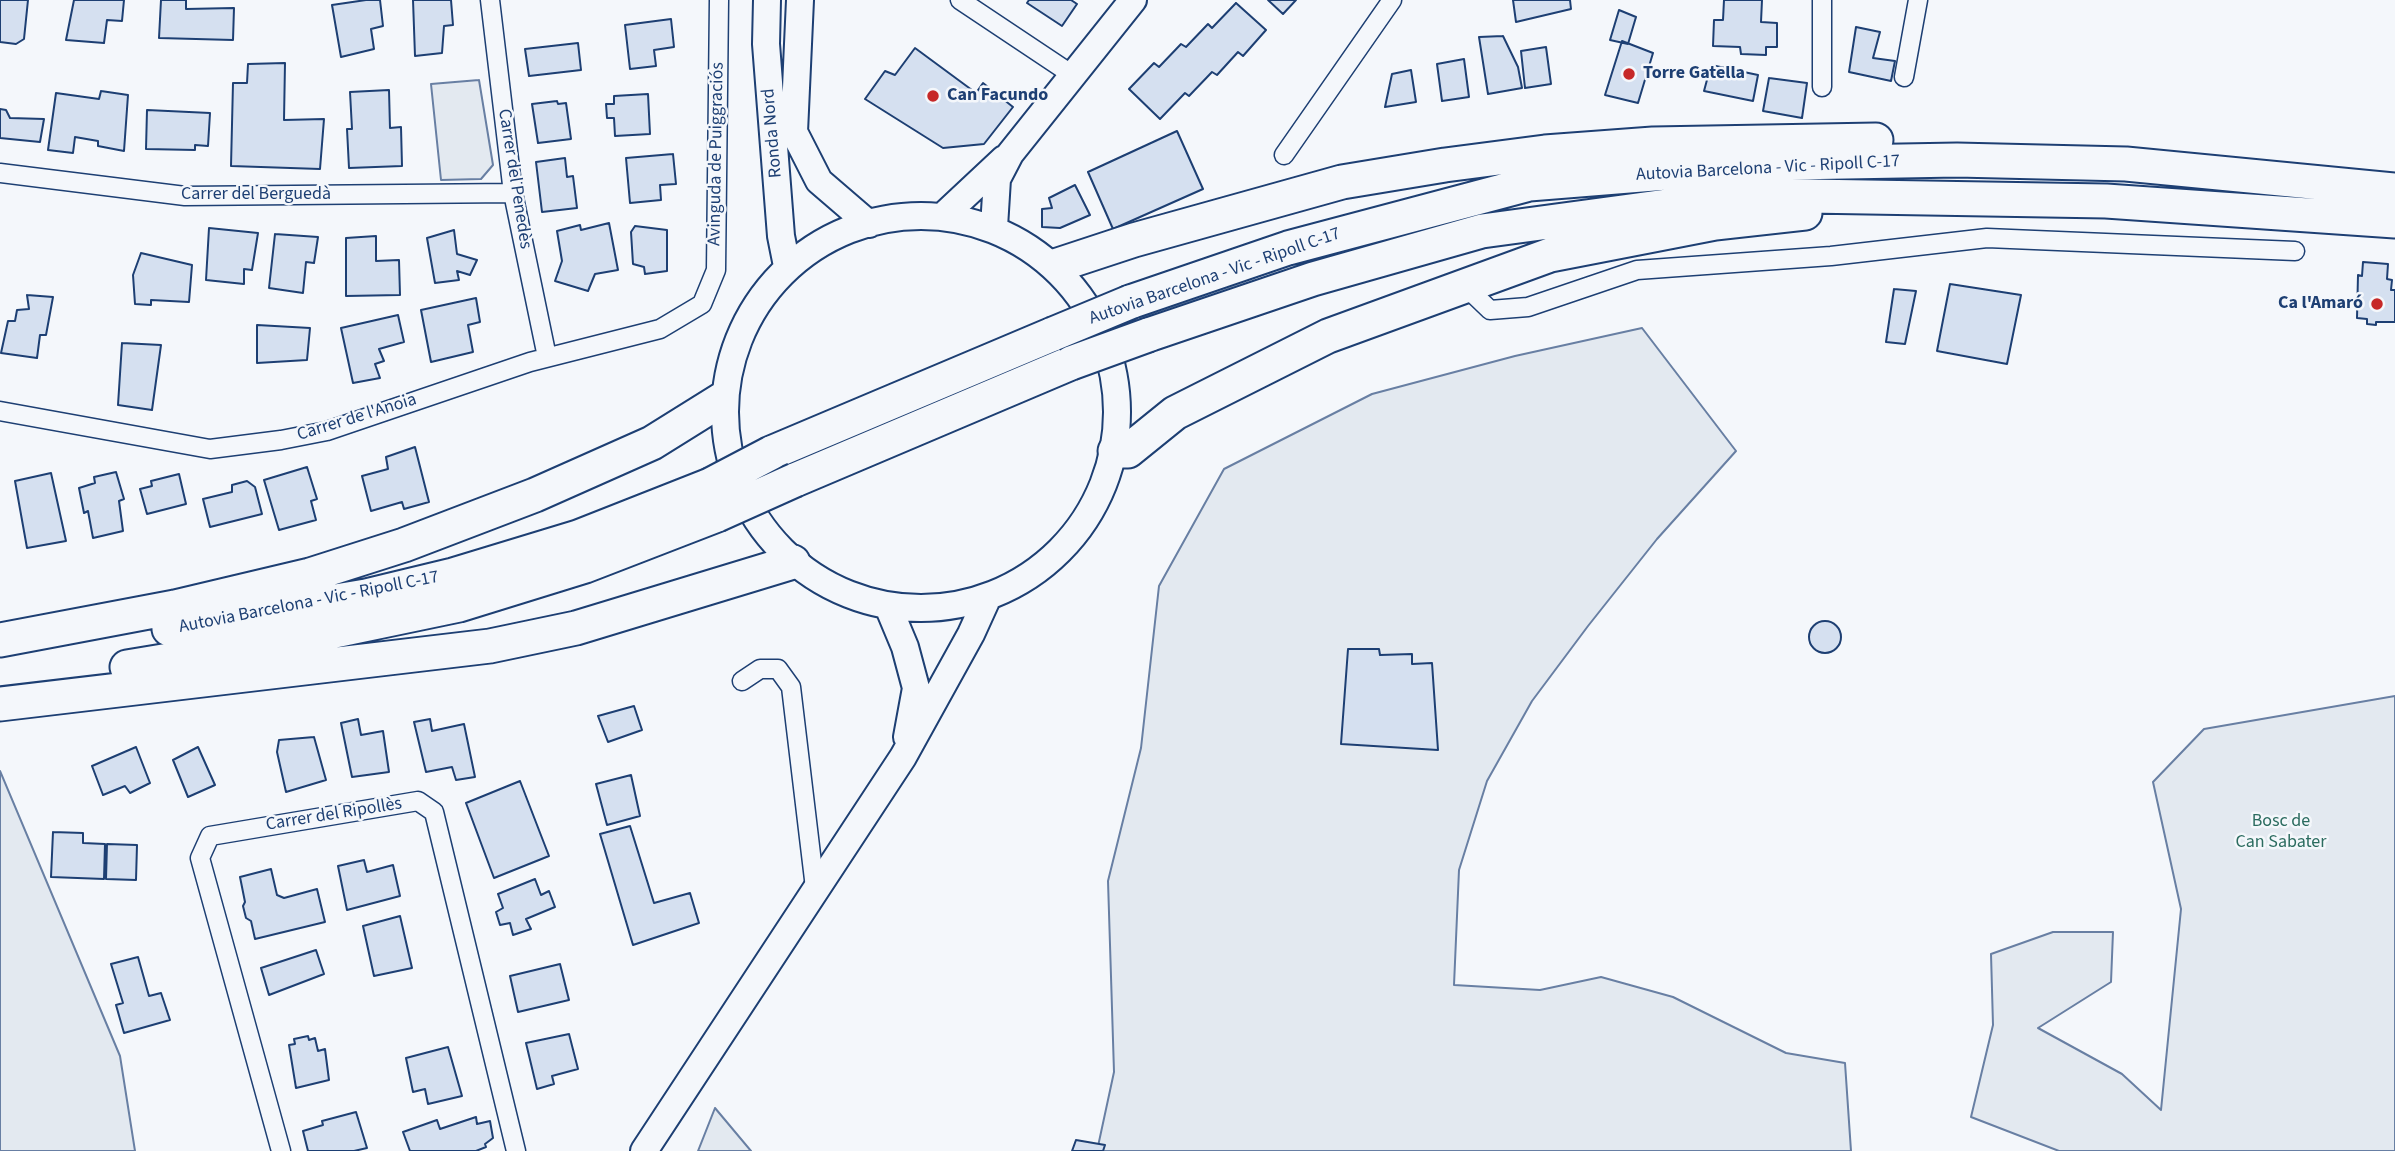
<!DOCTYPE html>
<html>
<head>
<meta charset="utf-8">
<style>
  body { margin:0 }
  canvas { display:block; background:#f4f7fb }
</style>
</head>
<body>
<canvas width="2395" height="1151"></canvas>
<script>
const context = document.querySelector('canvas').getContext('2d');
context.lineJoin = 'round';
function fill(path, color) {
  context.fillStyle = color;
  context.fill(path, 'evenodd');
}
function shape(rows) {
  const path = new Path2D();
  for (const r of rows) {
    if (r.length === 3) {
      path.moveTo(r[0] + r[2], r[1]);
      path.arc(r[0], r[1], r[2], 0, 2 * Math.PI);
      continue;
    }
    path.moveTo(r[0], r[1]);
    for (let i = 2; i < r.length; i += 2) path.lineTo(r[i], r[i + 1]);
  }
  return path;
}
function stroke(path, color, width, dash) {
  context.strokeStyle = color;
  context.lineWidth = width;
  context.lineCap = dash ? 'butt' : 'round';
  context.setLineDash(dash || []);
  context.stroke(path);
}
function label(font, color, halo, rows, align = 'center') {
  context.font = font + ' "Source Sans 3",sans-serif';
  context.lineWidth = 5;
  context.setLineDash([]);
  context.textBaseline = 'middle';
  context.strokeStyle = halo;
  context.fillStyle = color;
  for (const [text, x, y, turn = 0] of rows) {
    context.save();
    context.translate(x, y);
    context.rotate((+turn || 0) * Math.PI / 180);
    context.textAlign = isNaN(turn) ? turn : align;
    if (halo) context.strokeText(text, 0, 0);
    context.fillText(text, 0, 0);
    context.restore();
  }
}
const green = shape([
  [479,80,493,165,481,179,441,180,431,84,479,80],
  [1642,328,1736,451,1657,539,1588,626,1532,701,1487,781,1459,870,1454,985,1540,990,1601,977,1673,997,1786,1053,1845,1063,1851,1151,1097,1151,1114,1072,1108,881,1141,748,1159,586,1224,469,1372,394,1515,356,1642,328],
  [2395,696,2395,1151,2059,1151,1971,1117,1993,1025,1991,954,2053,932,2113,932,2111,982,2038,1028,2122,1074,2161,1110,2181,909,2153,782,2204,729,2395,696],
  [0,771,120,1056,135,1151,0,1151,0,771],
  [715,1108,751,1151,698,1151,715,1108]
]);
const building = shape([
  [0,0,28,0,24,39,16,44,0,42,0,0],
  [74,0,124,0,122,21,107,20,104,43,66,40,74,0],
  [161,0,186,0,186,9,234,8,233,40,159,38,161,0],
  [366,0,380,0,383,26,371,29,374,49,341,57,332,5,366,0],
  [413,0,451,0,453,25,444,26,442,53,415,56,413,0],
  [1029,0,1071,0,1077,4,1062,26,1027,3,1029,0],
  [1268,0,1296,0,1283,14,1268,0],
  [1513,0,1570,0,1571,9,1516,22,1513,0],
  [1724,0,1762,0,1761,22,1777,23,1777,47,1766,47,1766,55,1741,54,1740,47,1713,46,1714,20,1723,20,1724,0],
  [1236,3,1266,30,1243,56,1238,52,1217,75,1212,72,1189,96,1185,93,1160,119,1129,89,1154,63,1159,67,1181,44,1186,47,1208,24,1212,28,1236,3],
  [1619,10,1636,17,1628,44,1610,40,1619,10],
  [671,19,674,47,654,50,656,66,630,69,625,25,671,19],
  [1856,27,1880,32,1873,58,1895,61,1891,81,1849,72,1856,27],
  [1503,36,1518,67,1522,88,1488,94,1479,37,1503,36],
  [1622,41,1653,53,1638,103,1605,95,1622,41],
  [578,43,581,70,529,76,525,49,578,43],
  [1546,47,1551,84,1525,88,1521,51,1546,47],
  [915,48,976,93,983,83,1013,107,984,144,943,148,865,99,885,71,895,75,915,48],
  [1464,59,1469,97,1442,101,1437,64,1464,59],
  [285,63,284,120,324,119,320,169,231,166,233,83,247,83,248,64,285,63],
  [1711,65,1758,75,1753,101,1704,91,1711,65],
  [1411,70,1416,102,1385,107,1392,74,1411,70],
  [1769,78,1807,83,1802,118,1763,111,1769,78],
  [389,90,390,128,401,127,402,166,349,168,347,129,352,129,350,92,389,90],
  [101,91,128,95,124,151,98,146,98,141,75,137,73,153,48,150,56,93,99,99,101,91],
  [648,94,650,134,615,136,614,118,607,118,606,104,614,104,614,96,648,94],
  [557,101,558,104,566,103,571,139,538,143,532,104,557,101],
  [0,109,6,110,10,118,44,119,40,142,0,138,0,109],
  [147,110,210,113,208,146,195,145,195,150,146,149,147,110],
  [1177,131,1203,189,1113,229,1088,172,1177,131],
  [673,154,676,184,660,185,661,200,630,203,626,158,673,154],
  [565,158,567,177,573,176,577,208,542,212,536,162,565,158],
  [1075,185,1090,215,1060,228,1042,227,1042,209,1052,208,1049,198,1075,185],
  [609,223,618,270,595,274,588,291,555,281,562,261,557,231,580,225,581,230,609,223],
  [635,226,667,230,667,271,645,274,644,267,633,264,631,232,635,226],
  [209,228,258,233,252,270,244,269,244,284,206,280,209,228],
  [454,230,457,254,477,260,470,275,457,271,459,280,435,283,427,238,454,230],
  [275,234,318,237,314,263,306,262,303,293,269,288,275,234],
  [376,236,376,261,399,260,400,295,346,296,346,238,376,236],
  [141,253,192,265,189,302,151,300,151,305,135,304,133,275,141,253],
  [2363,262,2388,264,2387,279,2392,280,2391,290,2395,290,2395,322,2376,322,2376,325,2367,324,2367,319,2357,318,2358,275,2362,276,2363,262],
  [1950,284,2021,295,2007,364,1937,351,1950,284],
  [1894,289,1916,291,1905,344,1886,342,1894,289],
  [27,295,53,297,46,335,40,335,37,358,1,353,8,321,15,321,17,310,29,309,27,295],
  [476,298,480,322,468,325,473,352,431,362,421,310,476,298],
  [398,315,404,342,379,349,384,361,375,364,380,378,353,383,341,328,398,315],
  [257,325,310,328,307,360,257,363,257,325],
  [122,343,161,345,152,410,118,405,122,343],
  [415,447,429,502,404,509,402,502,371,511,362,476,388,469,386,457,415,447],
  [307,467,317,499,311,501,316,520,279,530,264,480,307,467],
  [116,472,124,499,119,501,123,531,93,538,88,511,84,513,79,488,95,483,94,477,116,472],
  [51,473,66,541,27,548,15,481,51,473],
  [179,474,186,504,147,514,140,489,152,486,151,481,179,474],
  [247,481,255,487,262,514,210,527,203,499,232,492,232,485,247,481],
  [1825,637,16],
  [1348,649,1379,649,1380,655,1412,654,1412,664,1432,663,1438,750,1341,744,1348,649],
  [634,706,642,730,608,742,598,716,634,706],
  [358,719,361,735,383,731,389,772,352,777,341,723,358,719],
  [430,719,432,731,464,724,475,777,456,780,452,767,426,772,414,722,430,719],
  [314,737,326,780,286,792,277,752,279,740,314,737],
  [136,747,150,783,130,793,125,786,103,795,92,766,136,747],
  [198,747,215,785,188,797,173,760,198,747],
  [631,775,640,816,607,825,596,784,631,775],
  [520,781,549,856,494,878,466,803,520,781],
  [630,826,654,903,690,893,699,923,633,945,600,834,630,826],
  [53,832,83,833,83,843,105,844,104,879,51,877,53,832],
  [107,844,137,845,136,880,106,879,107,844],
  [364,860,367,872,393,865,400,896,347,910,338,866,364,860],
  [271,869,277,895,284,898,317,889,325,922,255,939,251,921,246,918,243,906,245,902,240,877,271,869],
  [535,879,541,895,549,891,555,907,526,919,531,929,513,935,510,923,500,925,496,912,503,908,498,894,535,879],
  [400,916,412,968,374,976,363,926,400,916],
  [316,950,324,974,269,995,261,968,316,950],
  [138,957,149,996,161,993,170,1020,124,1033,116,1005,123,1003,111,964,138,957],
  [560,964,569,1000,518,1012,510,976,560,964],
  [569,1034,578,1069,552,1076,554,1084,537,1089,526,1043,569,1034],
  [308,1036,309,1040,315,1038,318,1051,325,1049,329,1080,296,1088,289,1045,295,1044,294,1039,308,1036],
  [448,1047,462,1096,428,1104,425,1089,413,1092,406,1058,448,1047],
  [356,1112,367,1148,354,1151,308,1151,303,1131,323,1125,322,1121,356,1112],
  [476,1117,477,1124,490,1121,493,1138,485,1144,486,1147,476,1151,410,1151,403,1132,437,1120,440,1129,476,1117],
  [1076,1140,1105,1145,1103,1151,1072,1151,1076,1140]
]);
const street = shape([
  [490,0,513,193,547,357],
  [960,0,1074,76],
  [1822,0,1822,87],
  [1904,77,1918,0],
  [1284,155,1392,0],
  [0,173,185,196,513,193],
  [1465,286,1490,310,1528,307,1637,270,1831,256,1987,238,2295,251],
  [0,411,210,449,281,440,327,431,530,362,660,329,702,304,716,270,719,0],
  [742,681,760,669,778,669,791,687,815,888],
  [281,1151,200,858,210,836,418,801,434,812,516,1151]
]);
const secondary = shape([
  [767,0,766,44,781,236,787,266],
  [800,0,794,132,819,181,869,224],
  [921,412,196],
  [942,217,1004,159],
  [994,227,997,179,1010,154,1133,0],
  [890,611,905,647,916,688,907,737],
  [644,1151,903,757,971,634,986,601]
]);
const highway = shape([
  [1058,265,1134,240,1342,182,1445,165,1545,152,1653,144,1876,140],
  [1130,302,1288,248,1529,184,1791,163,1957,160,2126,164,2395,190],
  [1148,335,1313,279,1482,231,1748,195,2106,201,2395,221],
  [1115,451,1128,451,1175,413,1328,336,1550,255,1715,223,1805,213],
  [771,453,1053,334],
  [795,480,1071,363],
  [169,629,366,596,453,575,578,537,710,485],
  [0,640,175,607,310,575,404,545,535,495,652,443,721,400],
  [127,667,296,639,459,605,585,566,717,515],
  [0,704,490,646,576,628,793,562]
]);
const highwayBridge = shape([
  [1053,334,1130,302],
  [1071,363,1148,335],
  [710,485,771,453],
  [717,515,795,480]
]);
const markers = [
  [1629,74,7,"#c62828"],
  [933,96,7,"#c62828"],
  [2377,304,7,"#c62828"]
];
const poiNames = [
  ["Torre Gatella",1643,74],
  ["Can Facundo",947,96],
  ["Ca l'Amaró",2363,304,"right"]
];
const streetNames = [
  ["Ronda Nord",773,133,-95],
  ["Avinguda de Puiggraciós",717,154,-89],
  ["Autovia Barcelona - Vic - Ripoll C-17",1768,169,-3],
  ["Carrer del Penedès",514,179,81],
  ["Carrer del Berguedà",256,195],
  ["Autovia Barcelona - Vic - Ripoll C-17",1215,277,-19],
  ["Carrer de l'Anoia",357,418,-17],
  ["Autovia Barcelona - Vic - Ripoll C-17",309,603,-11],
  ["Carrer del Ripollès",334,815,-9]
];
const parkNames = [
  ["Bosc de",2281,822],
  ["Can Sabater",2281,843]
];
fill(green, '#e3e9f0');
stroke(green, '#687fa3', 2);
fill(building, '#d5e0f0');
stroke(building, '#1d3f73', 2);
stroke(street, '#1d3f73', 21);
stroke(secondary, '#1d3f73', 30);
stroke(highway, '#1d3f73', 37);
stroke(street, '#f4f7fb', 18);
stroke(secondary, '#f4f7fb', 26);
stroke(highway, '#f4f7fb', 33);
stroke(highwayBridge, '#1d3f73', 37, []);
stroke(highwayBridge, '#f4f7fb', 33);
for (const [x, y, r, color] of markers) {
  const dot = new Path2D();
  dot.arc(x, y, r, 0, 2 * Math.PI);
  context.fillStyle = color;
  context.fill(dot);
  stroke(dot, '#f4f7fb', 2.5);
}
label('bold 18px', '#1d3f73', '#f4f7fb', poiNames, 'left');
label('18px', '#1d3f73', '#f4f7fb', streetNames);
label('18px', '#2c6c60', '#f4f7fb', parkNames);
</script>
</body>
</html>
